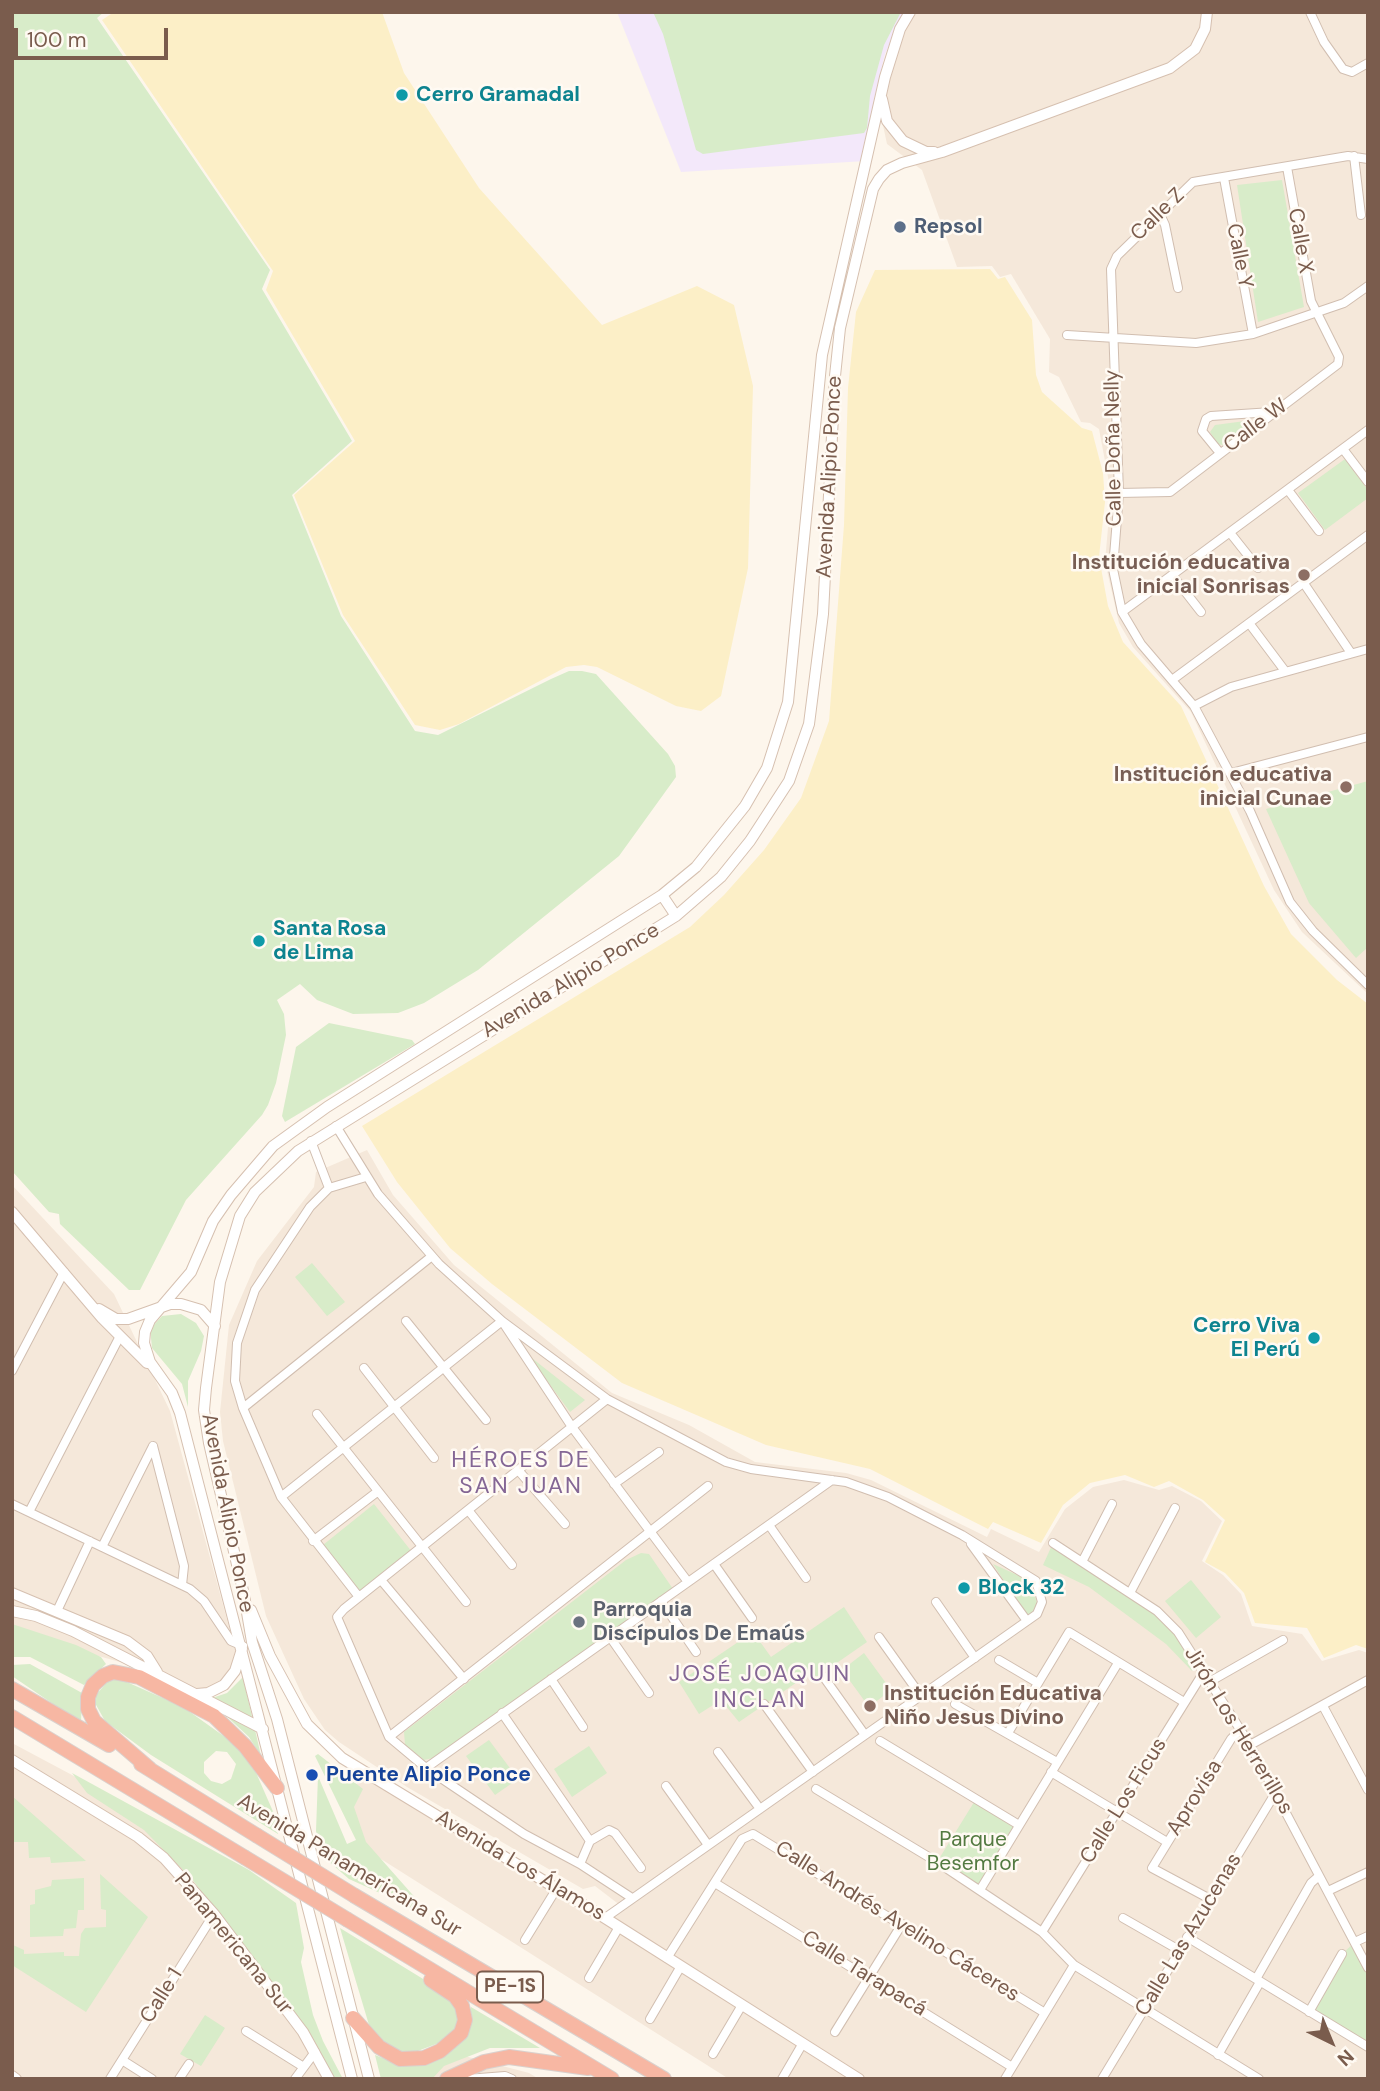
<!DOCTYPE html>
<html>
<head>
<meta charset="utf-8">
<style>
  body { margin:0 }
  #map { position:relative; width:1380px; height:2091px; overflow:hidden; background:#fdf6ec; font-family:"DM Sans",sans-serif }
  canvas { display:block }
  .frame { position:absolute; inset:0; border:14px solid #7a5c4d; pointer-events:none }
  .north { position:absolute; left:1296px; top:2007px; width:70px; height:70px; -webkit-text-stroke:5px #fffaf3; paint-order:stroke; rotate:137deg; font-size:19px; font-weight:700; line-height:28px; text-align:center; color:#7a5c4d }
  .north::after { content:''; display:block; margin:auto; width:24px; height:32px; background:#7a5c4d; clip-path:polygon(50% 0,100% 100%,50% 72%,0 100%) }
  .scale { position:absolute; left:14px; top:28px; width:154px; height:32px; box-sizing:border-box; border:4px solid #7a5c4d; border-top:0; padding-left:9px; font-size:21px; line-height:24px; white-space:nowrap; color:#7a5c4d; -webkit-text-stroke:5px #fffaf3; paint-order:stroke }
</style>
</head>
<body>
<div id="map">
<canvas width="1380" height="2091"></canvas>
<div class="frame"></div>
<div class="north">N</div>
<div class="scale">100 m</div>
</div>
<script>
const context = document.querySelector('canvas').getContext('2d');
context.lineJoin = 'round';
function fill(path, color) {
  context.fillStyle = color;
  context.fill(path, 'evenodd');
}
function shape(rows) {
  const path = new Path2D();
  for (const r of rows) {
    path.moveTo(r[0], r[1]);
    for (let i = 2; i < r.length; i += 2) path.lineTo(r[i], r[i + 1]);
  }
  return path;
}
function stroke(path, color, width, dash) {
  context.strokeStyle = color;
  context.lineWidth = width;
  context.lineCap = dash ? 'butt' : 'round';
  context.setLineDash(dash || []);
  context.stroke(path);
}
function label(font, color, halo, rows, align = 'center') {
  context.font = font + ' "DM Sans",sans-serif';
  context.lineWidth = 5;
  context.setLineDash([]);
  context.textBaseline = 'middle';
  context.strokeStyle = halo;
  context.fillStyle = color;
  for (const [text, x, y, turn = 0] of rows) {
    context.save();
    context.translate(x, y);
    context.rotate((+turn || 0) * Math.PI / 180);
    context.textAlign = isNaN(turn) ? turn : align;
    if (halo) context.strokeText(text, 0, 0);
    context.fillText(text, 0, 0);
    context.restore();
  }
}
const residential = shape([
  [908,12,1368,12,1368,994,1302,932,1274,890,1191,712,1133,647,1119,623,1105,562,1111,493,1099,429,1090,423,1081,422,1059,377,1049,372,1050,339,1011,274,1000,277,992,266,957,267,922,170,887,144,877,97],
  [367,1150,393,1195,454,1265,612,1393,689,1425,755,1462,846,1473,871,1480,987,1537,991,1529,1039,1552,1065,1509,1093,1487,1124,1480,1159,1490,1172,1486,1201,1501,1222,1521,1202,1561,1223,1575,1241,1594,1252,1626,1302,1634,1322,1661,1359,1650,1368,1653,1368,2079,729,2079,362,1847,345,1793,361,1780,380,1776,614,1917,625,1909,595,1886,583,1889,407,1787,339,1742,325,1730,304,1699,266,1616,223,1441,220,1412,229,1325,257,1261,314,1187,316,1172],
  [12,1185,114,1294,170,1411,241,1671,233,1682,217,1693,198,1698,120,1662,12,1632],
  [12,1743,87,1783,161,1839,278,1981,338,2079,12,2079],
  [457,2054,529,2073,539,2079,420,2079]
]);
const education = shape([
  [617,12,904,12,885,54,874,99,866,161,681,172]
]);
const green = shape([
  [12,12,104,12,97,18,270,270,262,289,352,441,292,495,341,616,415,731,438,735,551,679,569,671,582,671,596,674,668,754,675,766,676,777,619,856,478,970,424,1003,398,1013,353,1014,317,1000,300,984,277,1000,284,1014,286,1035,276,1083,268,1105,262,1115,186,1200,140,1290,129,1290,60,1224,59,1214,49,1212,12,1171],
  [653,12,901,12,884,45,870,96,867,128,864,133,703,154,696,150,663,34],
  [1282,180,1304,307,1258,322,1237,185],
  [1245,421,1251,425,1226,446,1218,444,1210,432,1215,425],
  [1345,459,1368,490,1368,498,1325,530,1298,493],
  [1368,781,1368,947,1356,958,1309,903,1266,809],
  [329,1023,412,1040,415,1044,285,1122,282,1116,296,1047],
  [312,1263,345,1302,327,1316,295,1277],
  [181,1314,196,1323,204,1336,201,1351,188,1381,188,1407,182,1384,152,1348,151,1338,151,1328,162,1316],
  [528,1355,585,1400,570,1412],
  [374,1504,412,1552,361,1592,323,1545],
  [1053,1543,1157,1611,1199,1662,1192,1671,1166,1644,1089,1587,1043,1565],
  [641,1553,649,1554,673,1589,433,1758,424,1760,405,1745,404,1732,626,1560],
  [993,1564,1024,1578,1031,1584,1037,1603,1032,1613,1026,1615],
  [1191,1580,1221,1617,1196,1638,1165,1601],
  [844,1607,867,1642,818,1676,806,1676,739,1722,721,1700,699,1714,679,1682,753,1632,771,1657],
  [12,1624,76,1645,101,1657,106,1664,84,1685,30,1657,12,1657],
  [864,1653,891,1690,869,1707,842,1670],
  [30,1664,82,1693,81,1723,12,1676,12,1665],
  [243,1677,261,1756,249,1737,221,1711,212,1698,227,1693],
  [120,1679,183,1707,232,1742,254,1768,275,1816,278,1834,151,1755,105,1721,95,1703,96,1695,108,1681],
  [216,1751,227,1752,236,1764,231,1779,222,1784,211,1781,204,1773,204,1762],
  [489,1740,518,1779,495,1795,466,1756],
  [589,1746,607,1773,572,1797,554,1769],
  [318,1754,363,1789,354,1807,366,1842,419,1902,422,1908,418,1914,382,1886,380,1893,349,1879,320,1854,316,1831,318,1776,347,1844,356,1840,315,1756],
  [72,1773,249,1870,296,1903,304,1948,301,1962,313,2015,323,2041,343,2079,335,2079,313,2041,192,1879,144,1830,87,1793],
  [12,1796,86,1861,51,1863,50,1857,29,1858,28,1842,12,1842],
  [976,1799,1019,1825,980,1890,937,1862],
  [100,1874,148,1917,86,2012,12,1965,12,1906,13,1945,24,1950,24,1954,64,1952,64,1956,79,1956,81,1934,85,1928,106,1927,106,1910,101,1909],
  [84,1878,84,1910,78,1910,76,1928,64,1929,63,1936,30,1937,30,1905,35,1904,35,1890,51,1886,52,1880],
  [340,1928,446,1993,456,2005,458,2018,455,2029,444,2041,415,2052,400,2051,372,2035],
  [1355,1942,1368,1968,1368,2047,1309,2012,1342,1954],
  [471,2007,540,2048,490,2048,444,2066,432,2079,381,2079,375,2055,398,2064,421,2062,468,2028],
  [205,2015,225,2028,201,2066,180,2054]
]);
const sand = shape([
  [114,12,382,12,404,73,479,188,602,325,697,286,734,305,753,386,748,568,721,696,701,711,676,706,597,667,584,665,566,667,459,724,440,730,415,725,343,615,294,495,355,441,266,290,273,271,102,20],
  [990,269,998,279,1005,277,1032,320,1036,375,1042,392,1082,428,1092,431,1103,473,1105,502,1099,557,1108,606,1123,642,1181,706,1264,886,1291,934,1337,980,1368,1004,1368,1649,1356,1645,1324,1658,1307,1628,1255,1623,1244,1593,1225,1573,1205,1562,1225,1520,1203,1500,1169,1481,1154,1487,1125,1475,1090,1483,1063,1505,1041,1543,993,1522,988,1529,870,1469,766,1445,622,1383,492,1284,450,1248,397,1182,362,1126,690,927,724,895,764,850,801,798,829,721,844,525,848,388,856,312,875,270]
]);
const street = shape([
  [1310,12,1324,42,1343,69,1352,72,1368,63],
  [1354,156,1361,215],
  [1368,159,1348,156,1193,182,1117,256,1111,269,1119,493,1113,569,1122,612,1141,644,1194,706,1250,811,1290,902,1313,931,1368,985],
  [1224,178,1253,334],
  [1159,212,1165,225,1178,288],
  [1067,335,1196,343,1253,334,1344,303,1368,286],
  [1343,449,1368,482],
  [1220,453,1202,431,1206,419,1211,416,1272,412],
  [1288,490,1319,531],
  [1119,493,1170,492,1338,364,1339,357,1311,301,1287,167],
  [1231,534,1258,568],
  [1173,576,1201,612],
  [1303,582,1351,653],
  [1122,612,1368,430],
  [1249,623,1285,671],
  [1172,680,1368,535],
  [1194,706,1231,687,1368,649],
  [1231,773,1368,737],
  [336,1126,378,1194,439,1264,502,1321,572,1427,688,1582],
  [311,1141,329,1188,310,1207,255,1290,237,1343,235,1381,243,1408,281,1497,359,1597],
  [329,1188,366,1177],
  [406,1321,486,1420],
  [364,1368,434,1458],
  [12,1371,64,1272],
  [607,1399,344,1609,337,1617,389,1737,426,1768,524,1834,580,1864,632,1898],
  [243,1408,432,1256],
  [317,1414,466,1602],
  [153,1446,184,1566,182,1585],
  [518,1470,565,1524],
  [614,1484,659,1452],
  [281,1497,502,1321,607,1399,726,1462,751,1469,846,1482,888,1497,962,1535,1036,1581,1042,1602,1037,1614,605,1918],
  [12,1504,190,1589,204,1601,231,1641,243,1646],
  [468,1510,512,1565],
  [29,1512,120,1336],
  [769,1525,806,1578],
  [313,1541,377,1492],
  [1053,1543,1157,1611,1178,1632,1250,1745,1368,1968],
  [971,1544,1027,1621],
  [102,1547,153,1446],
  [1082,1562,1112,1504],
  [714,1564,752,1618],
  [381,1580,464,1679],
  [1130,1593,1175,1508],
  [661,1601,696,1652],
  [936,1602,975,1658],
  [57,1611,90,1541],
  [610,1637,649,1693],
  [879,1637,921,1696],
  [999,1660,1038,1683],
  [823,1676,865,1735],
  [551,1679,583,1727],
  [1211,1681,1283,1640],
  [764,1704,813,1772],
  [955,1704,1057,1762],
  [1323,1706,1368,1790],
  [502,1713,590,1841],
  [1008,1733,1069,1632,1184,1702],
  [389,1737,708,1486],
  [880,1741,1019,1825],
  [1250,1745,1368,1680],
  [718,1752,760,1809],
  [426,1768,832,1480],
  [1051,1772,1167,1842],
  [666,1786,708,1845],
  [816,1789,937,1862,1042,1932,1074,1965,1259,2079],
  [580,1864,590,1841,609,1830,615,1833,641,1868],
  [715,1883,1012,2067],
  [980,1890,1118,1663],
  [1328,1891,1368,1872],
  [1210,1899,1152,1868,1231,1739,1240,1730],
  [1123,1918,1179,1950],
  [1042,1932,1205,1670],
  [1187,1937,1368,2047],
  [525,1940,557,1888],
  [1355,1942,1368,1936],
  [667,1958,742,1839,753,1834,1045,2013],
  [589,1978,619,1927],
  [1256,1979,1311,1883,1319,1876],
  [1309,2012,1342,1954],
  [650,2019,681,1966],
  [246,2031,302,2066],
  [835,2032,902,1924],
  [713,2054,742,2005],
  [1218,2055,1260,1982],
  [122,2060,152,2079],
  [110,2079,214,1914],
  [179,2079,189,2064],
  [295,2079,315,2052],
  [467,2079,505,2076,512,2079],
  [782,2079,803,2043],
  [1005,2079,1074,1965],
  [1102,2079,1276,1792]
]);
const secondary = shape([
  [882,99,887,121,903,141,926,152,934,152],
  [662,895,676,916],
  [12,1212,102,1318,147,1363],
  [99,1309,116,1319,128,1319,170,1304,181,1304,201,1310,215,1326],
  [12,1593,127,1641,147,1656,157,1672],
  [251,1610,270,1656,307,1724,342,1758,605,1918,859,2079],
  [12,1611,36,1616,73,1631,263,1729],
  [197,1694,208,1693,224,1685,235,1671,242,1649],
  [12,1760,138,1837,164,1858,214,1914,303,2032,329,2079],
  [12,2076,16,2079],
  [352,2079,180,1413,172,1393,150,1362,144,1343,145,1332,150,1320,191,1272,213,1221,231,1195,273,1146,327,1107,662,895,696,867,745,806,767,768,788,702,822,355,885,77,900,29,910,12],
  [369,2079,277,1719,252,1642,244,1595,209,1443,204,1410,206,1388,220,1282,240,1216,255,1192,298,1151,676,916,721,877,750,841,789,781,809,724,823,614,835,376,840,328,873,189,879,179,887,170,902,163,942,152,1170,68,1195,49,1205,29,1207,12]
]);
const highway = shape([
  [12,1689,109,1745],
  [12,1717,244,1857],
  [141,1764,256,1835],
  [150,1769,94,1721,88,1709,88,1697,93,1685,103,1676,113,1672,139,1677,214,1716,245,1746,277,1788],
  [355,1896,664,2079],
  [348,1920,612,2079],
  [353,2018,379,2047,400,2059,424,2058,440,2051,461,2033,465,2020,462,2006,455,1996,431,1980],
  [447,2079,484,2062,509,2057,588,2068]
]);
const highwayBridge = shape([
  [256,1835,355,1896],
  [244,1857,348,1920]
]);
const markers = [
  [402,95,7,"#0f9aa8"],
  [900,227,7,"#5c6f8a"],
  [1304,575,7,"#8d6e63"],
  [1346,787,7,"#8d6e63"],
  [259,941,7,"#0f9aa8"],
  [1314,1338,7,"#0f9aa8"],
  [964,1588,7,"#0f9aa8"],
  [579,1622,7,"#6b7280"],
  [870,1706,7,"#8d6e63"],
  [312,1775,7,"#1a4fb4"]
];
const shields = [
  [510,1987,66]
];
const shieldNames = [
  ["PE-1S",510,1987]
];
const cultureNames = [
  ["Cerro Gramadal",416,95],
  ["Santa Rosa",273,929],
  ["de Lima",273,953],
  ["Cerro Viva",1300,1326,"right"],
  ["El Perú",1300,1350,"right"],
  ["Block 32",978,1588]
];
const streetNames = [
  ["Calle Z",1158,215,-44],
  ["Calle X",1300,241,80],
  ["Calle Y",1239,256,79],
  ["Calle W",1256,426,-37],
  ["Calle Doña Nelly",1114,448,-91],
  ["Avenida Alipio Ponce",830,477,-87],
  ["Avenida Alipio Ponce",571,981,-31],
  ["Avenida Alipio Ponce",227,1513,79],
  ["Jirón Los Herrerillos",1238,1731,59],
  ["Aprovisa",1195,1798,-58],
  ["Calle Los Ficus",1124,1801,-58],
  ["Avenida Panamericana Sur",349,1866,31],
  ["Avenida Los Álamos",520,1866,31],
  ["Calle Andrés Avelino Cáceres",897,1922,32],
  ["Calle Las Azucenas",1189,1935,-59],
  ["Panamericana Sur",233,1944,51],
  ["Calle Tarapacá",864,1974,32],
  ["Calle 1",162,1996,-58]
];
const serviceNames = [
  ["Repsol",914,227]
];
const educationNames = [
  ["Institución educativa",1290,563],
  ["inicial Sonrisas",1290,587],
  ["Institución educativa",1332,775],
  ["inicial Cunae",1332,799],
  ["Institución Educativa",884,1694,"left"],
  ["Niño Jesus Divino",884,1718,"left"]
];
const worshipNames = [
  ["Parroquia",593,1610],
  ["Discípulos De Emaús",593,1634]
];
const transitNames = [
  ["Puente Alipio Ponce",326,1775]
];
const parkNames = [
  ["Parque",973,1840],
  ["Besemfor",973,1864]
];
const neighbourhoodNames = [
  ["HÉROES DE",521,1461],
  ["SAN JUAN",521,1487],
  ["JOSÉ JOAQUIN",760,1675],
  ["INCLAN",760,1701]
];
fill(residential, '#f5e8da');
fill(education, '#f3e8fa');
fill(green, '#d8ecc9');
fill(sand, '#fcefc7');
stroke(street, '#d1beb0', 10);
stroke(secondary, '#d6c0b0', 12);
stroke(highway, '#dad1cd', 16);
stroke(street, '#fff', 8);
stroke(secondary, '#fff', 10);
stroke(highway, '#f7b7a3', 14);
stroke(highwayBridge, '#dad1cd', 16, []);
stroke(highwayBridge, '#f7b7a3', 14);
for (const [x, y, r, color] of markers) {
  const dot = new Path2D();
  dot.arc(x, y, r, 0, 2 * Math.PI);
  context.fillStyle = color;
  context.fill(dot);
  stroke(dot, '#fffaf3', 2.5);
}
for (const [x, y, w] of shields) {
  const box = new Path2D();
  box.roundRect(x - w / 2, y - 15.5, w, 31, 5);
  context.fillStyle = '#fffaf3';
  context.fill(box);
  stroke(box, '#7a5c4d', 2);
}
label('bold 19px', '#7a5c4d', null, shieldNames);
label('bold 21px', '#0d838f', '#fffaf3', cultureNames, 'left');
label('21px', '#7a5c4d', '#fffaf3', streetNames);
label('bold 21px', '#4e5e75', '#fffaf3', serviceNames, 'left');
label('bold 21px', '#785e54', '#fffaf3', educationNames, 'right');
label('bold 21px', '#5b616d', '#fffaf3', worshipNames, 'left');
label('bold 21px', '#164399', '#fffaf3', transitNames, 'left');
label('21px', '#537a41', '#fffaf3', parkNames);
context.letterSpacing = '2px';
label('23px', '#846695', '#fffaf3', neighbourhoodNames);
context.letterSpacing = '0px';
</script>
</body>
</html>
